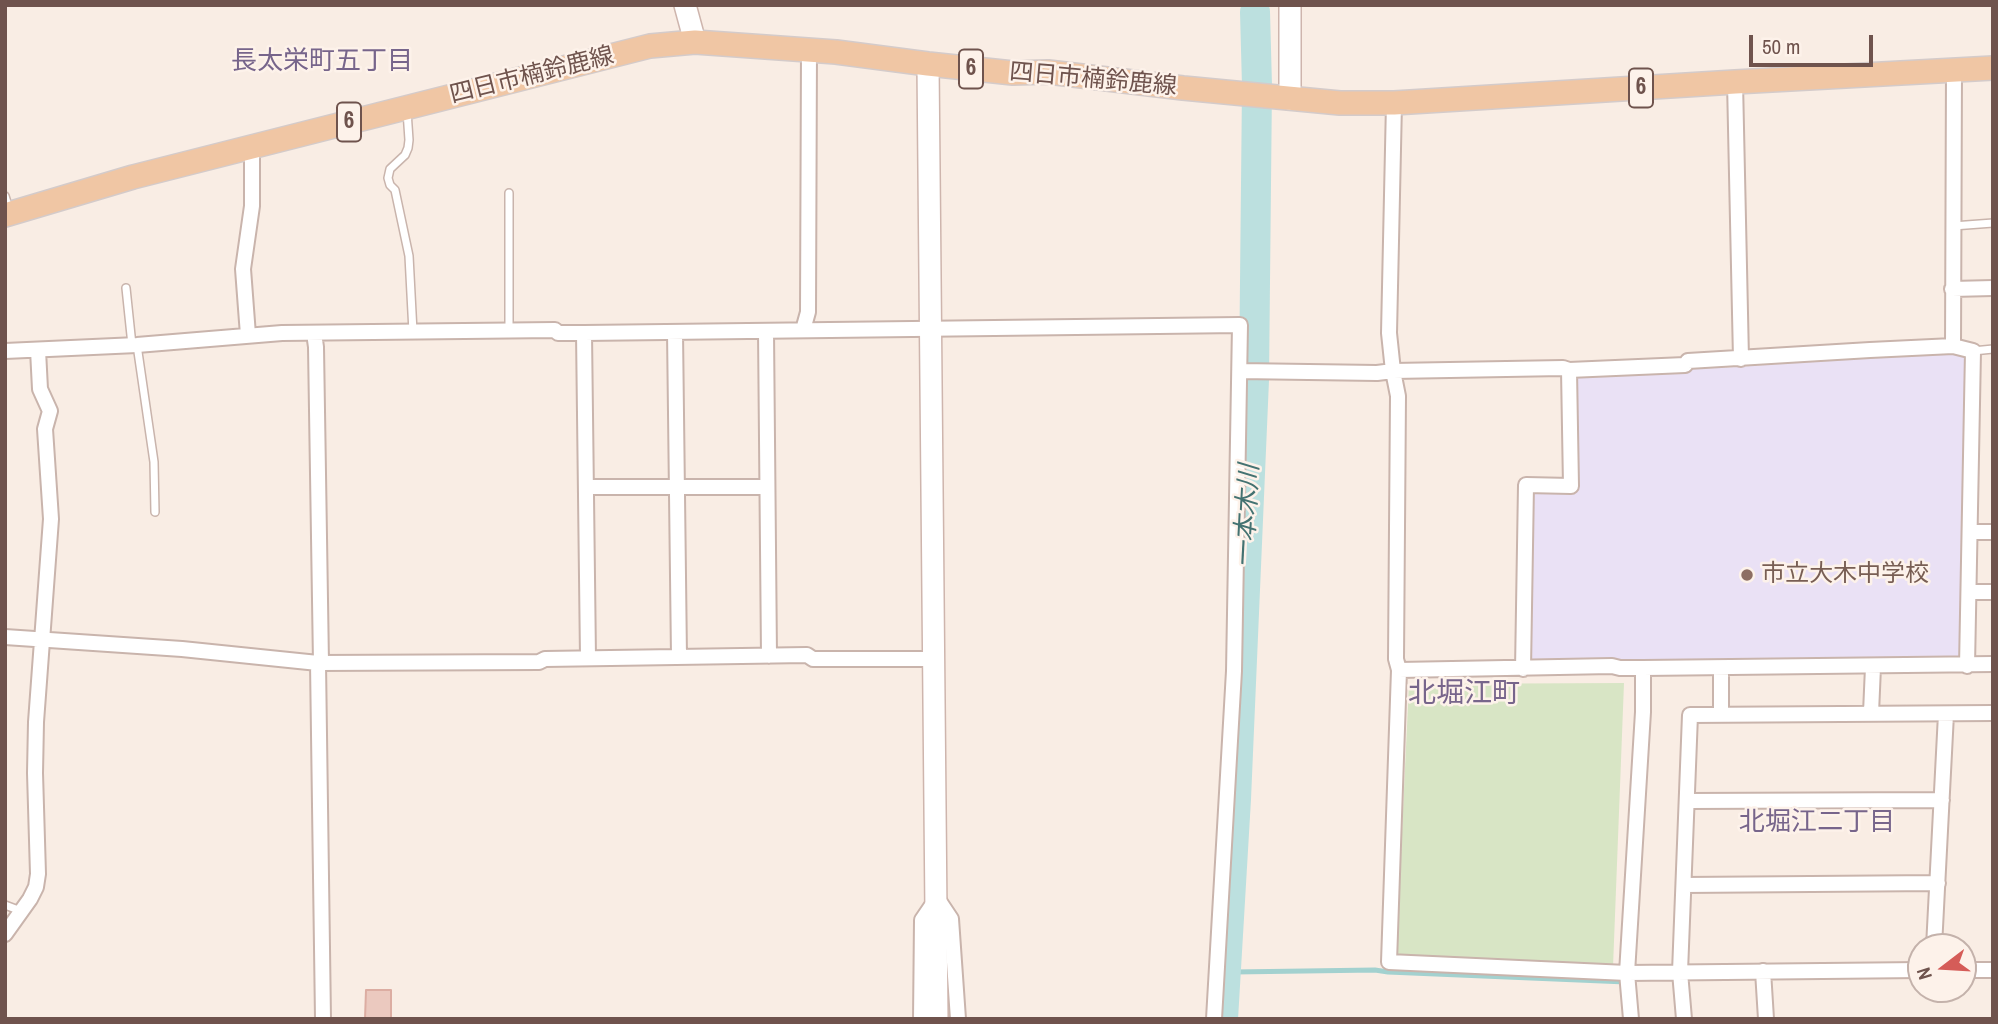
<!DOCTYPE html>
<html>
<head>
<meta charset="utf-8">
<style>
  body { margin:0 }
  #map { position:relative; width:1998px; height:1024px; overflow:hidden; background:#f9ede4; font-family:"Archivo Narrow",sans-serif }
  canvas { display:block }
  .frame { position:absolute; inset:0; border:7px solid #6f534d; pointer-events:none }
  .north { position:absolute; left:1907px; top:933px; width:70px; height:70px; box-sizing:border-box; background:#fdf2ea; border:2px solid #c4b2ab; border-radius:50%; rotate:253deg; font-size:19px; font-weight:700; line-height:28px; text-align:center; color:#6f534d }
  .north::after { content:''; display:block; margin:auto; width:24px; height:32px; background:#d55c58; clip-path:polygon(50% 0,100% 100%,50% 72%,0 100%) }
  .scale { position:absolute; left:1749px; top:35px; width:124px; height:32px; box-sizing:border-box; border:4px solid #6f534d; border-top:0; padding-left:9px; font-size:21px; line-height:24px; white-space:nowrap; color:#6f534d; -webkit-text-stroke:5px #fdf2ea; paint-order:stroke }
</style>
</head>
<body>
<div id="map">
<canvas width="1998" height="1024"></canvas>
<div class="frame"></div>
<div class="north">N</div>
<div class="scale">50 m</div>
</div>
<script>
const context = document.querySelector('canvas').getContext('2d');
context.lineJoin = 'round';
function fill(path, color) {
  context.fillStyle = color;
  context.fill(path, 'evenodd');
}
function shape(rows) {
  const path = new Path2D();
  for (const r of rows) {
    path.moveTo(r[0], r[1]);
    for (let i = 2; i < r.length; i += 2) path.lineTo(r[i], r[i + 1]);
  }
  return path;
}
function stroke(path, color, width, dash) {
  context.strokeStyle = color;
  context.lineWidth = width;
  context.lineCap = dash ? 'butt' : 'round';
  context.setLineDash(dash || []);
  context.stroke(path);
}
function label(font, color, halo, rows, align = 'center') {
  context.font = font + ' "Archivo Narrow","Noto Sans JP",sans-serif';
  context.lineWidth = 5;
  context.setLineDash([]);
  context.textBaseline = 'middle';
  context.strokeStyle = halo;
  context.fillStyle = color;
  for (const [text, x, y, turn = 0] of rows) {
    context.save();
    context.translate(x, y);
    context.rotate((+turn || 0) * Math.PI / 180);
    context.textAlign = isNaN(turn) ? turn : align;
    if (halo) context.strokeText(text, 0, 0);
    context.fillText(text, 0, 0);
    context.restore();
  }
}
const education = shape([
  [1963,353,1965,359,1961,657,1956,662,1534,662,1530,656,1533,494,1538,489,1575,488,1576,380,1581,374,1738,367,1904,354]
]);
const green = shape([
  [1624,683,1613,967,1396,959,1409,684]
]);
const stream = shape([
  [1234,972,1375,970,1388,972,1626,982]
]);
const river = shape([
  [1223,1019,1236,799,1254,380,1257,86,1255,12]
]);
const building = shape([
  [366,990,391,990,391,1019,365,1019,366,990]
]);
const lane = shape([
  [407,111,409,140,408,148,405,155,390,169,388,178,390,185,395,190,409,256,413,332],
  [509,193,509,330],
  [5,196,9,209],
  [1953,226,1993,223],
  [126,288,132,345],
  [137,345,154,462,155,512],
  [1973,351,1993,349],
  [5,905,21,911]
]);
const street = shape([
  [1735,82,1741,359],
  [1394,103,1389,333,1393,371,1398,396,1396,659,1399,670,1389,962,1627,973,1921,970],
  [1952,289,1993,288],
  [803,330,808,312,809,50],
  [766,331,769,656],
  [675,332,679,657],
  [314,333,316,347,321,663],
  [584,333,588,658],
  [248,335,243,269,252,206,252,147],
  [1953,346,1954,71],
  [5,351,137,345,282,333,555,330,558,333,584,333,1240,325,1234,671,1214,1019],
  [1240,371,1377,373,1393,371,1563,368,1569,370,1685,365,1688,361,1870,350,1953,346,1973,351,1967,666],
  [586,487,767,487],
  [1970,532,1993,532],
  [1969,592,1993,592],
  [5,637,182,649,318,663,539,662,545,659,807,655,813,659,934,659],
  [318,663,323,1019],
  [1523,669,1526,485,1571,486,1569,370],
  [1399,670,1612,666,1620,668,1643,668,1993,664],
  [1871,713,1873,667],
  [1721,715,1721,668],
  [1687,801,1942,800],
  [1684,885,1938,883],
  [5,934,30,899,36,887,38,874,35,773,36,722,51,519,45,429,50,411,40,389,38,350],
  [1934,947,1946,714],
  [1963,970,1993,970],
  [1763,971,1766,1019],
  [921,1019,922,920,937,898,951,919,958,1019],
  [1631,1019,1627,973,1643,712,1643,668],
  [1684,1019,1680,972,1690,715,1993,713]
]);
const secondary = shape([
  [685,5,695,42],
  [1290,5,1290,99],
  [928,64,937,1019]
]);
const primary = shape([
  [5,215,133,177,650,46,695,42,836,52,928,64,1013,73,1048,72,1183,88,1340,103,1394,103,1735,82,1993,68]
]);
const markers = [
  [1747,575,7,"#8d6e63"]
];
const shields = [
  [971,69,24],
  [1641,88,24],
  [349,122,24]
];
const shieldNames = [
  ["6",971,69],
  ["6",1641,88],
  ["6",349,122]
];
const streetNames = [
  ["四日市楠鈴鹿線",532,76,-14],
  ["四日市楠鈴鹿線",1093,80,5]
];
const educationNames = [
  ["市立大木中学校",1761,575]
];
const neighbourhoodNames = [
  ["長太栄町五丁目",322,62],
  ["北堀江二丁目",1817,823]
];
const waterNames = [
  ["一本木川",1248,516,-87]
];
const quarterNames = [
  ["北堀江町",1464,694]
];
fill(education, '#eae1f5');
fill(green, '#d8e5c5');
stroke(stream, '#a3d1cf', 5);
stroke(river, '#bce0df', 30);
fill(building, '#ebc9bf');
stroke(building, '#dcada2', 2);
stroke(lane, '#c9b4ac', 10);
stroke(street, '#c9b4ac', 18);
stroke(secondary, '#ceb5ad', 24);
stroke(primary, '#d4cbca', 26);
stroke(lane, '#fff', 7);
stroke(street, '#fff', 14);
stroke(secondary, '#fff', 21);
stroke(primary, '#f0c6a4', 23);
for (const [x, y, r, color] of markers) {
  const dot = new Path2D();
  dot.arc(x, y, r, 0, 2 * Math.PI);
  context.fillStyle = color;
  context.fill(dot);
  stroke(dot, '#fdf2ea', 2.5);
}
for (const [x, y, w] of shields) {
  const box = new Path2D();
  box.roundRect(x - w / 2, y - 19.5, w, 39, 5);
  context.fillStyle = '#fdf2ea';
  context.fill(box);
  stroke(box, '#6f534d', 2);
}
label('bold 23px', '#6f534d', null, shieldNames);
label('24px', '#6f534d', '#fdf2ea', streetNames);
label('24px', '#785e54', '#fdf2ea', educationNames, 'left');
label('26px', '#77658b', '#fdf2ea', neighbourhoodNames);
label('italic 26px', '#437271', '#fdf2ea', waterNames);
label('28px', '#77658b', '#fdf2ea', quarterNames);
</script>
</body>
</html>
